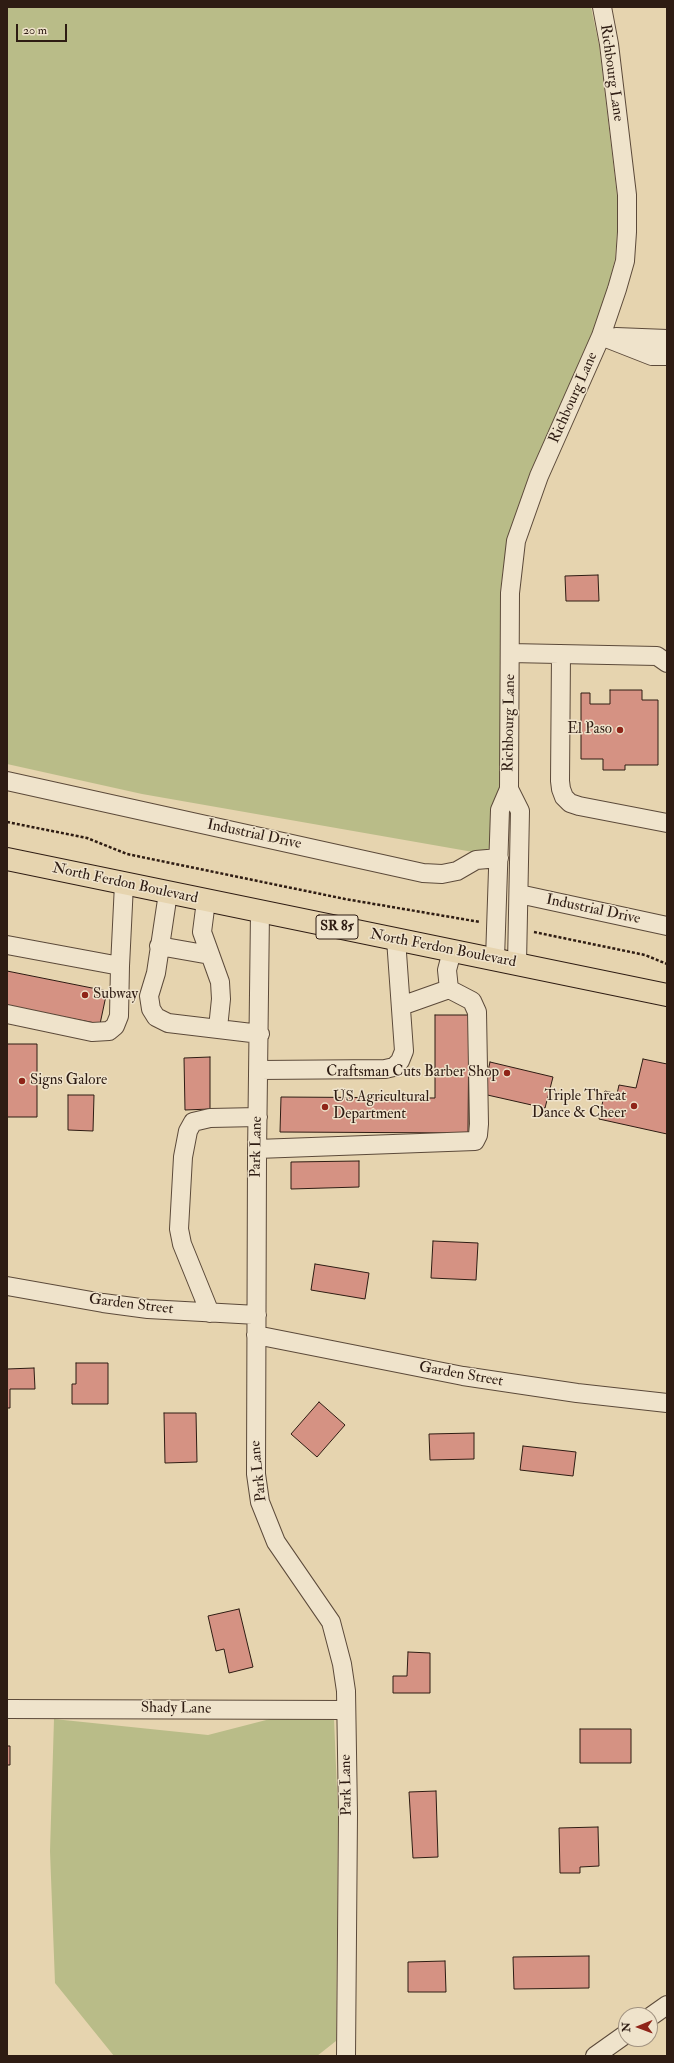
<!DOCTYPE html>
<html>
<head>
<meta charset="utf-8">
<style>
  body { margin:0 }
  #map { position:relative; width:674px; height:2063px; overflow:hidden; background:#e6d4af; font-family:"IM FELL Double Pica",serif }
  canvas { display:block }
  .frame { position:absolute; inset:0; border:8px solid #2e1c13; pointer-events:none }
  .north { position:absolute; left:618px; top:2007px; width:40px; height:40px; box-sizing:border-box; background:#efe3cb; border:1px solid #a29381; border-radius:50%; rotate:269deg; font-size:11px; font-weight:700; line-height:16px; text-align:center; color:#2e1c13 }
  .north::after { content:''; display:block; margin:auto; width:14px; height:18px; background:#8f2418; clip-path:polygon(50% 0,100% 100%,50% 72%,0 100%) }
  .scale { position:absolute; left:16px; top:24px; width:51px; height:18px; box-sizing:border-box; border:2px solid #2e1c13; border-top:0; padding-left:5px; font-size:12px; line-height:14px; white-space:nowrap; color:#2e1c13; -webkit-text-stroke:3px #efe3cb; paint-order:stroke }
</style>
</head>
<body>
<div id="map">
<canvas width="674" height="2063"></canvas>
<div class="frame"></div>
<div class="north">N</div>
<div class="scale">20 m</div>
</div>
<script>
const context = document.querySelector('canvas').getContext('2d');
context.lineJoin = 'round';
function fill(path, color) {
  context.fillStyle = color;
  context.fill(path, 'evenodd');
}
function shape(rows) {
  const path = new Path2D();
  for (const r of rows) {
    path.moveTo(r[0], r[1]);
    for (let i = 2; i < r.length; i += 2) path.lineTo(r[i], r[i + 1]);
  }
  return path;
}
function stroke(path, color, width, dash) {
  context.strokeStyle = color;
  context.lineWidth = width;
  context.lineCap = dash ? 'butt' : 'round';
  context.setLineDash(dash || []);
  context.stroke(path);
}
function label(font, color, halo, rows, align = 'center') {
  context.font = font + ' "IM FELL Double Pica",serif';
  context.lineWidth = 3;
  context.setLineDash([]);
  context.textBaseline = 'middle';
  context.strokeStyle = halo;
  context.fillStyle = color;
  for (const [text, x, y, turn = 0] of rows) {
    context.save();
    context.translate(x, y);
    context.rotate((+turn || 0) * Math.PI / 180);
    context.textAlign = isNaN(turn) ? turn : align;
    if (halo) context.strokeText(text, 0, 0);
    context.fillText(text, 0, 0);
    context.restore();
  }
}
const green = shape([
  [7,7,591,7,599,45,617,196,617,232,615,259,608,287,592,333,530,473,507,539,500,593,501,795,496,856,142,794,7,764],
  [274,1718,334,1719,338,1814,336,2041,317,2056,114,2056,55,1983,50,1851,54,1719,208,1735]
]);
const building = shape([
  [598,575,599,601,566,601,565,576,598,575],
  [610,690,642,690,642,700,658,700,658,765,625,765,625,770,603,770,603,759,581,759,581,693,590,693,590,704,610,704,610,690],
  [7,971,107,991,100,1024,7,1006,7,971],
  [435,1015,469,1015,468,1133,280,1132,281,1097,435,1098,435,1015],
  [7,1044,37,1044,37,1117,7,1117,7,1044],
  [210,1057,210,1109,185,1110,184,1058,210,1057],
  [643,1059,667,1064,667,1134,599,1119,605,1091,617,1094,619,1085,636,1088,643,1059],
  [490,1062,553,1077,545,1108,483,1094,490,1062],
  [68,1095,94,1095,93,1131,68,1130,68,1095],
  [359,1161,359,1187,291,1189,291,1162,359,1161],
  [433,1241,478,1243,476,1280,431,1278,433,1241],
  [315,1264,369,1273,365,1299,311,1290,315,1264],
  [76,1363,108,1363,108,1404,72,1404,72,1384,76,1384,76,1363],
  [34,1368,35,1389,10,1389,10,1408,7,1408,7,1369,34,1368],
  [319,1402,345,1425,317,1457,291,1434,319,1402],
  [164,1413,196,1413,197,1462,165,1463,164,1413],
  [474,1433,474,1459,430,1460,429,1434,474,1433],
  [523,1446,576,1452,573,1476,520,1470,523,1446],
  [239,1609,253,1667,229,1673,224,1649,216,1651,208,1616,239,1609],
  [408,1652,430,1653,430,1693,393,1693,393,1676,407,1676,408,1652],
  [580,1729,631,1729,631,1763,580,1763,580,1729],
  [7,1746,10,1746,10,1765,7,1765,7,1746],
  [436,1791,438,1857,413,1858,409,1792,436,1791],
  [598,1827,599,1866,580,1867,580,1873,560,1873,559,1828,598,1827],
  [589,1956,589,1988,514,1989,513,1957,589,1956],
  [445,1961,446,1992,408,1992,408,1962,445,1961]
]);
const path = shape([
  [7,822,87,838,127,854,345,899,480,922],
  [534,932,645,955,667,964]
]);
const minor = shape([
  [601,336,652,356,667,356],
  [616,337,667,339],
  [510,653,657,656,667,663],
  [561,654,560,781,561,789,564,797,570,803,579,806,667,823],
  [7,781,423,873,442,874,457,871,476,860,499,858],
  [509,789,520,811,517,964],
  [168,893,156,973,149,996,151,1009,156,1017,168,1023,260,1034],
  [519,894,667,926],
  [206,901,202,932,220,982,221,999,218,1028],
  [260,912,257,1156,256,1474,260,1502,276,1542,331,1622,342,1664,346,1691,348,1814,346,2056],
  [7,945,120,966,124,884],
  [159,946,210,955],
  [495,959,500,810,509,789,510,593,516,541,539,476,601,336,617,289,625,261,627,232,627,195,609,44,602,7],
  [401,1006,449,989],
  [7,1014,92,1032,109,1031,115,1026,119,1016,120,966],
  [259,1070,385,1069,394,1067,400,1061,404,1051,396,939],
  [257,1149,475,1141,478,1135,479,1124,477,1012,472,1001,449,989,447,970,452,951],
  [7,1286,103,1303,148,1309,257,1315],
  [210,1313,182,1244,179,1229,183,1157,188,1131,193,1122,210,1118,258,1117],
  [256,1335,463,1376,577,1393,667,1403],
  [7,1709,346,1710],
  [650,2017,667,2005],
  [595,2056,626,2034]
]);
const major = shape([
  [7,859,667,995]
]);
const markers = [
  [620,730,4,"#8f2418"],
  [85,995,4,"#8f2418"],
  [507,1073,4,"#8f2418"],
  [22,1081,4,"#8f2418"],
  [634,1106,4,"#8f2418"],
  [325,1107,4,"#8f2418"]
];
const shields = [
  [337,927,42]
];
const shieldNames = [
  ["SR 85",337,927]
];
const streetNames = [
  ["Richbourg Lane",611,73,82],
  ["Richbourg Lane",574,398,-66],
  ["Richbourg Lane",510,723,-89],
  ["Industrial Drive",254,835,12],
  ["North Ferdon Boulevard",125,884,12],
  ["Industrial Drive",593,910,12],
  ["North Ferdon Boulevard",443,949,11],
  ["Park Lane",257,1147,-89],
  ["Garden Street",131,1305,7],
  ["Garden Street",461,1375,10],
  ["Park Lane",259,1471,-96],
  ["Shady Lane",176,1709,1],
  ["Park Lane",347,1785,-91]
];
const poiNames = [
  ["El Paso",612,730],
  ["Subway",93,995,"left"],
  ["Craftsman Cuts Barber Shop",499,1073],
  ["Signs Galore",30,1081,"left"],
  ["Triple Threat",626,1097],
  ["Dance & Cheer",626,1114],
  ["US Agricultural",333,1098,"left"],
  ["Department",333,1115,"left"]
];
fill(green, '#b9bc88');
fill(building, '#d59283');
stroke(building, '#2e1c13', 1);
stroke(minor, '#5c4a3a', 20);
stroke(major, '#2e1c13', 24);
stroke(path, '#2e1c13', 2.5, [3, 2]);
stroke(minor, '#efe3cb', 18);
stroke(major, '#e6d4af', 22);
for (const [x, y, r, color] of markers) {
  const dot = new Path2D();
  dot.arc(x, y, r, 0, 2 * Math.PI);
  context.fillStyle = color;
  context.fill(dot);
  stroke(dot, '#efe3cb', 1.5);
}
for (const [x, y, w] of shields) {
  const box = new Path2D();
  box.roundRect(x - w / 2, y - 12, w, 24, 3);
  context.fillStyle = '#efe3cb';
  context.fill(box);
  stroke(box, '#2e1c13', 1);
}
label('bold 14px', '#2e1c13', null, shieldNames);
label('15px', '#2e1c13', '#efe3cb', streetNames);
label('15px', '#2e1c13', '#efe3cb', poiNames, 'right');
</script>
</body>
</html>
